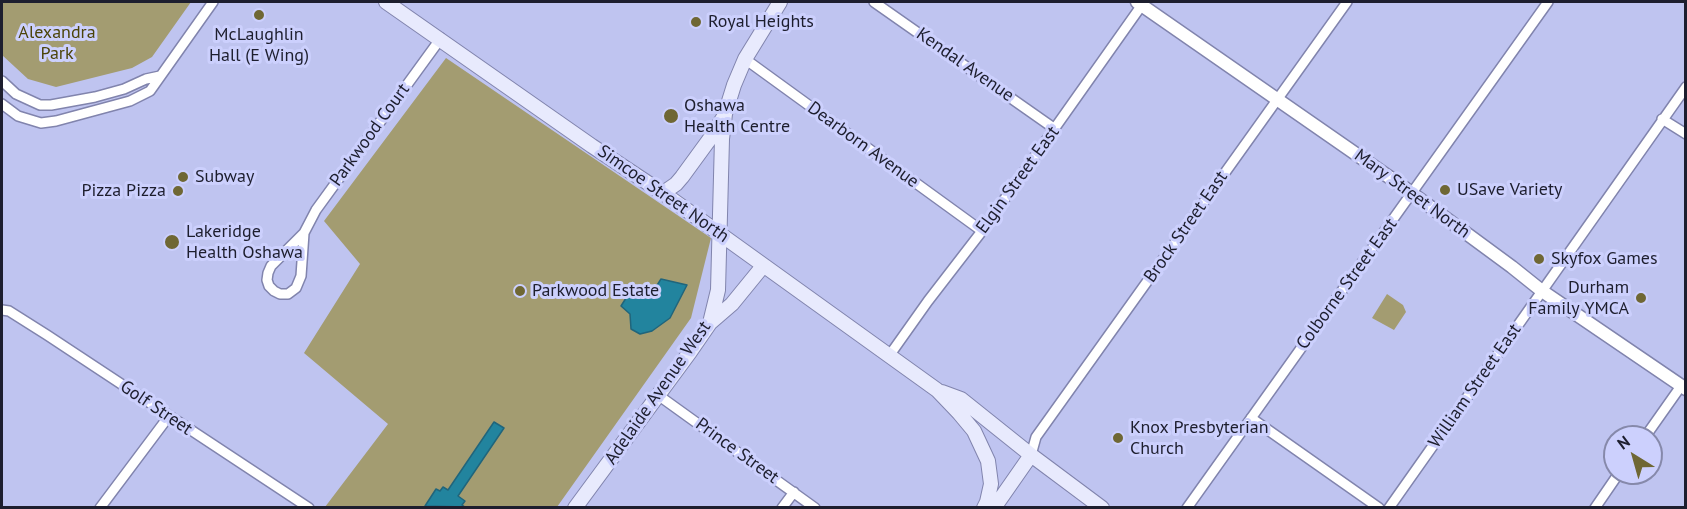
<!DOCTYPE html>
<html>
<head>
<meta charset="utf-8">
<style>
  body { margin:0 }
  #map { position:relative; width:1687px; height:509px; overflow:hidden; background:#bfc4f0; font-family:"PT Sans",sans-serif }
  canvas { display:block }
  .frame { position:absolute; inset:0; border:3px solid #1d1e2e; pointer-events:none }
  .north { position:absolute; left:1603px; top:425px; width:60px; height:60px; box-sizing:border-box; background:#ccd0fd; border:2px solid #8689aa; border-radius:50%; rotate:323deg; font-size:16px; font-weight:700; line-height:24px; text-align:center; color:#1d1e2e }
  .north::after { content:''; display:block; margin:auto; width:21px; height:27px; background:#6f6734; clip-path:polygon(50% 0,100% 100%,50% 72%,0 100%) }
</style>
</head>
<body>
<div id="map">
<canvas width="1687" height="509"></canvas>
<div class="frame"></div>
<div class="north">N</div>
</div>
<script>
const context = document.querySelector('canvas').getContext('2d');
context.lineJoin = 'round';
function fill(path, color) {
  context.fillStyle = color;
  context.fill(path, 'evenodd');
}
function shape(rows) {
  const path = new Path2D();
  for (const r of rows) {
    path.moveTo(r[0], r[1]);
    for (let i = 2; i < r.length; i += 2) path.lineTo(r[i], r[i + 1]);
  }
  return path;
}
function stroke(path, color, width, dash) {
  context.strokeStyle = color;
  context.lineWidth = width;
  context.lineCap = dash ? 'butt' : 'round';
  context.setLineDash(dash || []);
  context.stroke(path);
}
function label(font, color, halo, rows, align = 'center') {
  context.font = font + ' "PT Sans",sans-serif';
  context.lineWidth = 6;
  context.setLineDash([]);
  context.textBaseline = 'middle';
  context.strokeStyle = halo;
  context.fillStyle = color;
  for (const [text, x, y, turn = 0] of rows) {
    context.save();
    context.translate(x, y);
    context.rotate((+turn || 0) * Math.PI / 180);
    context.textAlign = isNaN(turn) ? turn : align;
    if (halo) context.strokeText(text, 0, 0);
    context.fillText(text, 0, 0);
    context.restore();
  }
}
const green = shape([
  [2,2,191,2,152,57,132,68,56,87,28,79,2,55],
  [446,58,711,238,691,318,557,507,325,507,388,424,304,353,360,264,324,221],
  [1387,294,1403,305,1406,312,1394,330,1372,318]
]);
const water = shape([
  [661,279,687,285,670,318,652,331,640,334,631,329,630,314,621,306,633,287,654,290,661,279],
  [494,422,504,428,458,496,465,501,462,505,465,507,425,506,436,489,440,491,443,487,448,490,494,422]
]);
const minor = shape([
  [874,2,1055,129],
  [745,59,982,231],
  [2,81,16,94,40,105,51,105,95,97,124,89,146,79,160,76],
  [2,104,18,116,41,123,56,121,130,101,150,91,213,2],
  [1662,119,1686,134],
  [304,233,301,276,296,288,288,294,280,294,274,291,269,286,267,280,268,273,271,266,304,233,316,210,441,38],
  [2,310,9,311,47,335,309,508],
  [889,356,928,301,982,231,1144,2],
  [658,395,815,508],
  [1251,418,1379,508],
  [1645,437,1681,386],
  [1031,455,1036,437,1347,2],
  [100,508,169,416],
  [782,508,794,492],
  [1187,508,1548,2],
  [1389,508,1686,87],
  [1595,508,1619,473]
]);
const tertiary = shape([
  [1137,2,1402,186,1512,267,1542,291,1686,389]
]);
const secondary = shape([
  [386,2,592,146,663,193,937,390,959,413,974,431,988,461,991,484,987,502,984,508],
  [663,193,676,184,682,177,709,140,723,118],
  [710,323,732,304,763,266],
  [942,392,961,399,1031,455,1102,508],
  [575,508,690,352,710,323,718,290,722,139,725,114,734,85,745,59,780,2],
  [994,508,1031,455]
]);
const markers = [
  [259,15,6,"#6f6734"],
  [696,22,6,"#6f6734"],
  [671,116,8,"#6f6734"],
  [183,177,6,"#6f6734"],
  [1445,190,6,"#6f6734"],
  [178,191,6,"#6f6734"],
  [172,242,8,"#6f6734"],
  [1539,259,6,"#6f6734"],
  [520,291,6,"#6f6734"],
  [1641,298,6,"#6f6734"],
  [1118,438,6,"#6f6734"]
];
const poiNames = [
  ["Royal Heights",708,22],
  ["McLaughlin",259,35,"center"],
  ["Hall (E Wing)",259,56,"center"],
  ["Oshawa",684,106],
  ["Health Centre",684,127],
  ["Subway",195,177],
  ["USave Variety",1457,190],
  ["Pizza Pizza",166,191,"right"],
  ["Lakeridge",186,232],
  ["Health Oshawa",186,253],
  ["Skyfox Games",1551,259],
  ["Durham",1629,288,"right"],
  ["Family YMCA",1629,309,"right"],
  ["Parkwood Estate",532,291],
  ["Knox Presbyterian",1130,428],
  ["Church",1130,449]
];
const parkNames = [
  ["Alexandra",57,33],
  ["Park",57,54]
];
const streetNames = [
  ["Kendal Avenue",965,65,35],
  ["Parkwood Court",370,135,-54],
  ["Dearborn Avenue",863,145,36],
  ["Elgin Street East",1018,180,-54],
  ["Simcoe Street North",663,194,35],
  ["Mary Street North",1412,194,36],
  ["Brock Street East",1186,227,-55],
  ["Colborne Street East",1347,284,-54],
  ["William Street East",1475,386,-55],
  ["Adelaide Avenue West",658,393,-55],
  ["Golf Street",156,408,34],
  ["Prince Street",737,451,36]
];
fill(green, '#a39c71');
fill(water, '#22849e');
stroke(water, '#20657c', 1.5);
stroke(minor, '#8184ad', 12);
stroke(tertiary, '#8184ad', 15);
stroke(secondary, '#8184ad', 16);
stroke(minor, '#fff', 9);
stroke(tertiary, '#fff', 12);
stroke(secondary, '#e8eafd', 14);
for (const [x, y, r, color] of markers) {
  const dot = new Path2D();
  dot.arc(x, y, r, 0, 2 * Math.PI);
  context.fillStyle = color;
  context.fill(dot);
  stroke(dot, '#ccd0fd', 2);
}
label('18px', '#1d1e2e', '#ccd0fd', poiNames, 'left');
label('18px', '#4c4409', '#ccd0fd', parkNames);
label('18px', '#1d1e2e', '#ccd0fd', streetNames);
</script>
</body>
</html>
